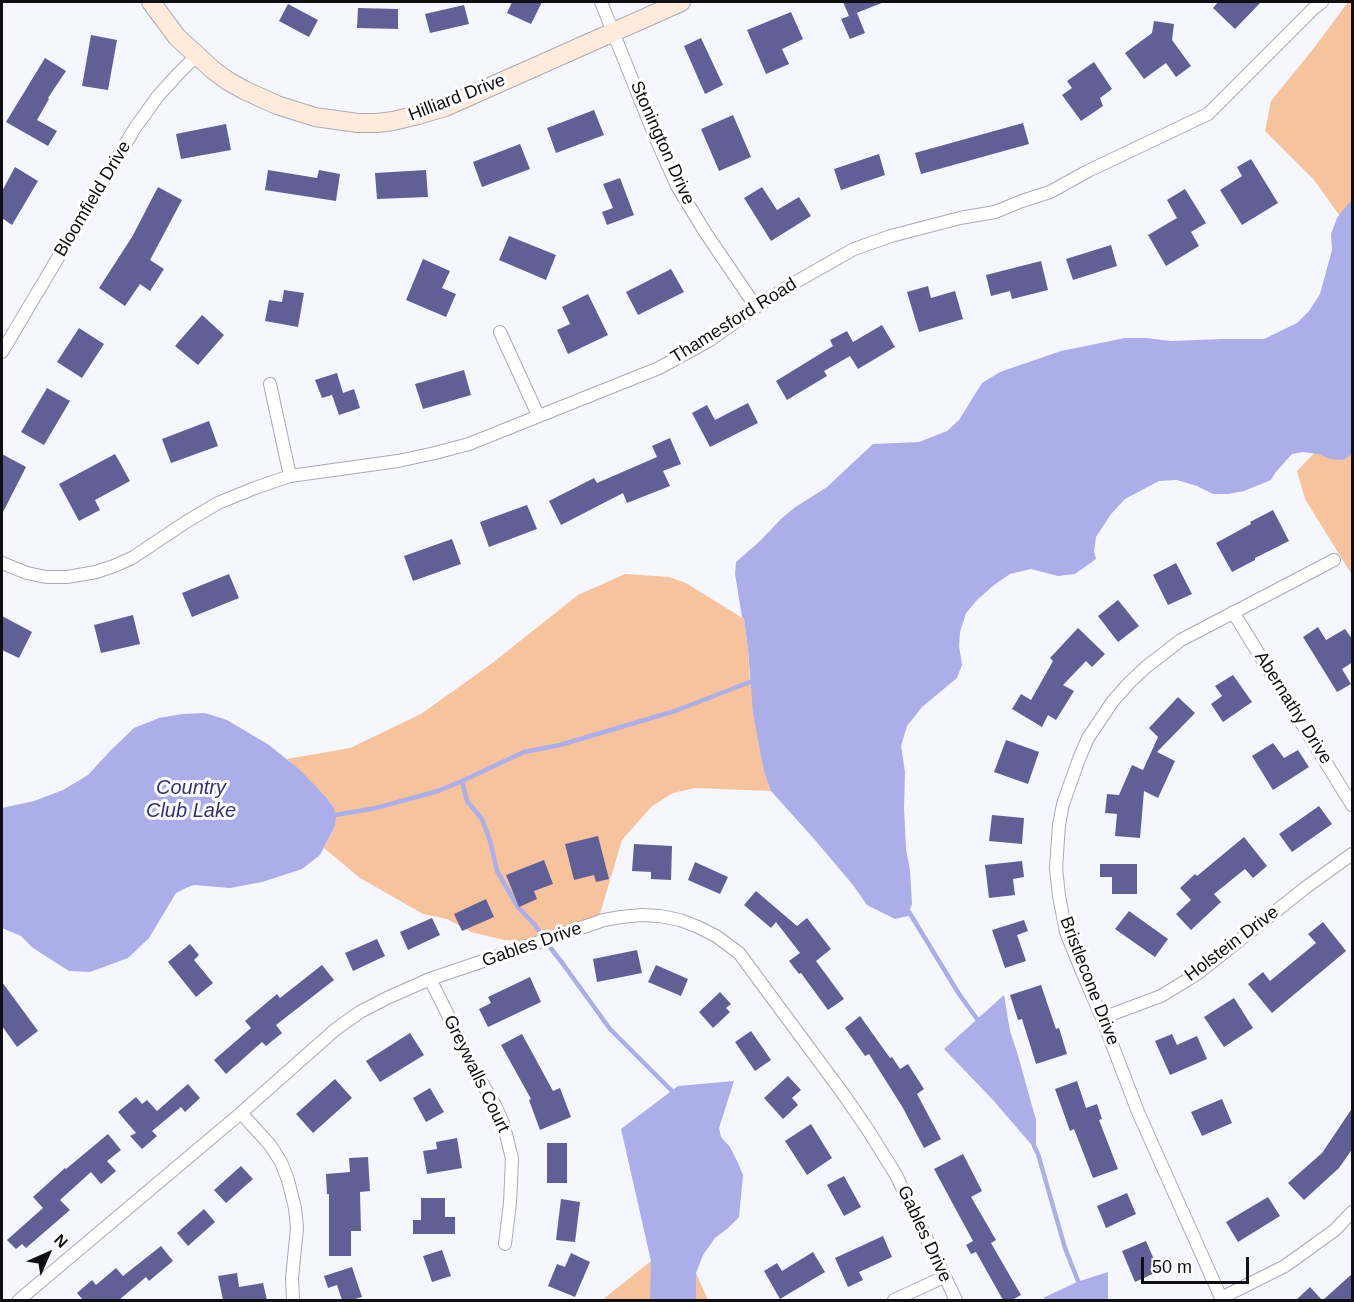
<!DOCTYPE html>
<html>
<head>
<meta charset="utf-8">
<style>
  body { margin:0 }
  #map { position:relative; width:1354px; height:1302px; overflow:hidden; background:#f6f6ff; font-family:Helvetica,sans-serif }
  canvas { display:block }
  .frame { position:absolute; inset:0; border:3px solid #0f0f13; pointer-events:none }
  .north { position:absolute; left:18px; top:1224px; width:60px; height:60px; -webkit-text-stroke:4px #fff; paint-order:stroke; rotate:45deg; font-size:16px; font-weight:700; line-height:24px; text-align:center; color:#0f0f13 }
  .north::after { content:''; display:block; margin:auto; width:21px; height:27px; background:#0f0f13; clip-path:polygon(50% 0,100% 100%,50% 72%,0 100%) }
  .scale { position:absolute; left:1141px; top:1257px; width:108px; height:27px; box-sizing:border-box; border:3px solid #0f0f13; border-top:0; padding-left:8px; font-size:18px; line-height:21px; white-space:nowrap; color:#0f0f13; -webkit-text-stroke:4px #fff; paint-order:stroke }
</style>
</head>
<body>
<div id="map">
<canvas width="1354" height="1302"></canvas>
<div class="frame"></div>
<div class="north">N</div>
<div class="scale">50 m</div>
</div>
<script>
const context = document.querySelector('canvas').getContext('2d');
context.lineJoin = 'round';
function fill(path, color) {
  context.fillStyle = color;
  context.fill(path, 'evenodd');
}
function shape(rows) {
  const path = new Path2D();
  for (const r of rows) {
    path.moveTo(r[0], r[1]);
    for (let i = 2; i < r.length; i += 2) path.lineTo(r[i], r[i + 1]);
  }
  return path;
}
function stroke(path, color, width, dash) {
  context.strokeStyle = color;
  context.lineWidth = width;
  context.lineCap = dash ? 'butt' : 'round';
  context.setLineDash(dash || []);
  context.stroke(path);
}
function label(font, color, halo, rows, align = 'center') {
  context.font = font + ' Helvetica,sans-serif';
  context.lineWidth = 6;
  context.setLineDash([]);
  context.textBaseline = 'middle';
  context.strokeStyle = halo;
  context.fillStyle = color;
  for (const [text, x, y, turn = 0] of rows) {
    context.save();
    context.translate(x, y);
    context.rotate((+turn || 0) * Math.PI / 180);
    context.textAlign = isNaN(turn) ? turn : align;
    if (halo) context.strokeText(text, 0, 0);
    context.fillText(text, 0, 0);
    context.restore();
  }
}
const green = shape([
  [1348,2,1352,2,1352,233,1314,180,1265,131,1271,101,1314,48],
  [1352,414,1352,575,1305,499,1297,471],
  [625,574,669,577,686,583,744,619,748,649,750,681,764,772,771,791,695,788,673,793,652,806,622,840,600,914,585,932,546,942,504,940,471,932,447,919,423,914,360,878,324,848,335,826,334,808,326,797,287,759,350,748,421,714,491,664,578,595],
  [651,1261,696,1273,708,1300,602,1300]
]);
const water = shape([
  [1352,201,1352,454,1343,460,1330,459,1318,454,1303,452,1292,454,1275,473,1271,480,1244,491,1228,494,1213,494,1197,486,1177,480,1159,481,1125,499,1111,514,1096,537,1094,551,1096,559,1075,574,1058,576,1031,569,1010,574,994,585,977,600,966,613,960,632,959,646,962,665,957,678,922,707,907,726,901,746,905,772,904,808,906,849,910,870,912,904,909,912,908,916,895,919,867,905,853,885,815,840,771,791,764,772,753,713,748,649,744,619,742,617,735,574,736,562,760,541,781,519,794,508,827,487,873,444,919,442,947,431,959,420,982,383,1000,372,1061,351,1125,338,1146,338,1171,341,1222,339,1264,339,1297,323,1309,311,1320,294,1332,250,1331,234,1337,218,1348,204],
  [205,713,227,720,269,745,300,770,326,797,334,808,336,816,335,826,320,855,302,869,262,882,230,888,194,885,186,888,176,893,149,938,128,958,90,972,69,971,33,948,21,936,2,928,2,808,34,801,63,790,88,775,110,751,134,728,159,718,182,714],
  [1004,995,1010,1031,1017,1052,1036,1120,1036,1150,993,1100,944,1049],
  [734,1081,719,1128,721,1137,730,1147,738,1163,743,1175,739,1217,727,1229,715,1238,703,1255,696,1273,696,1300,650,1300,651,1261,621,1129,678,1086],
  [1108,1272,1108,1300,1047,1300,1043,1298,1077,1282]
]);
const stream = shape([
  [462,781,467,801,482,819,490,841,497,871,518,907,535,925,546,942,563,964,610,1029,672,1091,672,1095],
  [330,816,376,808,438,791,462,781,524,752,560,745,675,711,755,680],
  [906,910,909,912,959,994,980,1023],
  [1034,1146,1038,1154,1065,1248,1080,1286]
]);
const building = shape([
  [512,2,542,2,531,24,507,13],
  [843,2,884,2,849,16],
  [1218,2,1261,2,1235,29,1213,8],
  [288,4,318,20,309,37,279,21],
  [464,5,469,24,430,33,425,14],
  [358,8,398,9,398,29,357,28],
  [791,12,803,39,782,49,789,64,766,74,747,30],
  [857,13,865,33,850,39,841,19],
  [1154,21,1174,24,1172,40,1191,66,1176,77,1166,63,1144,79,1125,53,1152,33],
  [91,35,117,40,108,90,82,86],
  [701,38,723,85,705,94,684,46],
  [45,58,66,71,48,98,49,99,37,120,57,131,48,146,6,122],
  [1094,62,1112,89,1100,98,1103,106,1081,121,1062,95,1072,88,1067,81],
  [594,110,604,135,556,153,547,128],
  [733,115,751,157,719,171,701,129],
  [1023,123,1029,144,921,174,915,153],
  [226,124,231,150,181,159,176,134],
  [520,144,530,169,482,187,473,162],
  [879,154,885,175,841,190,834,169],
  [1251,159,1278,203,1242,225,1220,190,1242,176,1237,167],
  [15,167,38,181,12,225,2,218,2,191],
  [268,170,317,178,319,170,340,174,336,201,265,190],
  [426,170,428,197,377,199,375,173],
  [620,178,634,215,607,225,602,212,613,208,603,184],
  [158,187,182,200,150,260,164,269,150,291,140,284,125,306,99,288,132,237],
  [762,187,777,210,799,197,811,216,771,241,744,198],
  [1185,189,1206,223,1191,232,1199,246,1166,266,1148,235,1177,218,1167,200],
  [509,236,556,255,546,280,499,260],
  [1111,245,1117,266,1073,280,1066,259],
  [423,259,450,271,442,288,456,294,446,317,406,300],
  [1041,261,1048,290,1012,299,1010,291,991,296,986,275],
  [671,269,684,292,638,315,626,292],
  [928,286,931,298,955,291,963,319,919,332,907,292],
  [284,290,304,293,298,327,265,321,269,300,282,302],
  [588,294,608,335,568,354,557,330,570,324,562,307],
  [202,315,224,335,198,365,175,346],
  [882,325,895,347,858,369,850,356,824,371,827,376,787,400,776,381,833,346,830,340,847,331,853,342],
  [79,328,104,344,82,378,57,362],
  [464,370,471,395,423,409,415,384],
  [337,373,343,393,354,389,360,408,339,415,332,395,322,398,315,380],
  [47,388,70,401,44,445,21,432],
  [748,403,758,423,710,447,692,413,707,405,715,420],
  [209,421,218,446,171,463,162,439],
  [670,438,681,464,663,471,670,486,627,503,623,493,561,525,549,501,594,478,597,483,657,457,652,446],
  [2,454,26,467,2,514],
  [115,454,130,481,95,500,100,510,79,521,59,484],
  [527,505,537,529,489,547,480,522],
  [1273,510,1289,541,1255,558,1255,560,1232,572,1216,543,1251,524,1250,522],
  [452,539,461,564,413,581,404,556],
  [1176,563,1192,594,1168,605,1153,575],
  [229,574,239,598,192,617,182,593],
  [1118,600,1139,626,1118,642,1098,616],
  [133,615,140,644,101,653,94,625],
  [2,616,32,632,19,658,2,650],
  [1318,627,1326,640,1345,629,1353,640,1353,662,1342,669,1351,684,1337,692,1303,637],
  [1078,628,1105,654,1092,667,1086,661,1063,685,1074,691,1056,720,1048,715,1042,727,1012,709,1021,694,1031,700,1053,661,1050,658],
  [1233,675,1252,702,1223,722,1211,704,1222,696,1215,686],
  [1178,697,1195,713,1157,752,1175,761,1158,798,1144,791,1140,838,1115,836,1117,814,1105,813,1107,794,1119,795,1132,765,1143,770,1158,737,1149,728],
  [1006,740,1039,752,1028,784,994,772],
  [1273,743,1284,758,1298,750,1309,767,1273,790,1252,756],
  [1319,806,1332,824,1292,852,1279,834],
  [992,815,1024,818,1022,844,989,841],
  [598,836,609,879,596,882,594,875,574,880,565,844],
  [1244,837,1267,866,1253,878,1245,869,1214,894,1221,902,1191,930,1176,914,1191,900,1180,888,1195,874,1197,876],
  [634,844,672,846,671,880,651,879,651,872,632,871],
  [544,860,553,884,534,891,537,899,519,907,506,875],
  [1022,861,1024,877,1013,879,1015,895,989,898,985,865],
  [695,862,728,877,720,894,688,880],
  [1100,864,1137,864,1137,894,1112,894,1112,877,1100,877],
  [756,891,797,926,807,918,831,949,816,961,844,999,828,1010,801,973,799,974,789,961,800,953,776,922,771,928,744,905],
  [486,899,494,917,462,931,454,914],
  [1129,911,1168,939,1155,957,1115,929],
  [432,918,440,935,408,950,400,932],
  [1024,920,1028,931,1017,935,1026,961,1005,968,992,930],
  [1323,922,1346,951,1272,1013,1248,984,1263,972,1270,981,1299,957,1316,943,1308,934],
  [377,939,385,956,353,971,345,953],
  [190,944,199,955,194,960,213,983,196,997,168,962],
  [637,950,642,973,597,982,593,959],
  [322,965,334,980,276,1025,282,1033,266,1046,262,1042,226,1074,214,1060,251,1028,245,1021,277,994,280,998],
  [656,965,688,979,681,996,648,982],
  [530,977,541,1002,488,1027,479,1009,491,1003,488,997],
  [2,982,38,1031,17,1047,2,1026],
  [1041,985,1056,1029,1059,1028,1067,1054,1036,1064,1022,1019,1018,1020,1010,995],
  [720,992,731,1004,726,1008,730,1012,713,1028,699,1012],
  [1234,998,1253,1028,1224,1047,1204,1017],
  [860,1016,890,1058,892,1057,900,1069,908,1064,924,1089,917,1094,941,1139,924,1148,903,1108,869,1054,865,1056,845,1028],
  [751,1031,771,1060,755,1071,735,1042],
  [410,1033,424,1055,380,1082,366,1061],
  [522,1034,553,1091,560,1088,571,1117,540,1130,529,1100,531,1099,501,1045],
  [1172,1034,1177,1045,1197,1036,1207,1059,1170,1075,1155,1041],
  [788,1076,801,1090,792,1098,798,1105,783,1119,764,1098],
  [335,1079,352,1098,313,1133,296,1114],
  [1077,1081,1086,1108,1097,1104,1102,1119,1099,1120,1118,1169,1093,1178,1074,1129,1070,1131,1055,1089],
  [188,1084,200,1098,185,1112,181,1107,152,1131,157,1136,142,1149,130,1136,136,1133,118,1112,136,1097,142,1104,147,1100,157,1111],
  [430,1088,444,1112,426,1122,413,1098],
  [1222,1099,1232,1123,1202,1136,1191,1112],
  [1353,1107,1353,1148,1339,1168,1304,1200,1288,1183,1322,1153],
  [811,1124,832,1158,807,1175,785,1141],
  [108,1134,121,1150,107,1161,116,1171,101,1184,91,1172,60,1200,70,1210,26,1248,22,1244,16,1249,7,1240,43,1208,33,1197,65,1168,66,1169],
  [457,1138,462,1168,427,1174,423,1151,437,1149,436,1142],
  [547,1143,567,1143,567,1183,547,1183],
  [963,1154,982,1191,971,1197,996,1240,991,1243,1021,1295,1012,1300,1003,1300,976,1252,971,1254,966,1245,973,1241,934,1169],
  [368,1157,370,1191,360,1192,361,1231,351,1231,351,1256,329,1256,329,1194,327,1194,326,1174,350,1172,349,1158],
  [241,1166,253,1179,226,1203,214,1190],
  [844,1176,861,1207,844,1216,827,1185],
  [1127,1193,1136,1214,1106,1228,1097,1206],
  [1268,1197,1280,1216,1238,1242,1226,1222],
  [421,1198,445,1198,445,1217,455,1217,455,1234,413,1234,413,1220,421,1220],
  [561,1199,580,1202,575,1242,556,1240],
  [204,1209,215,1222,188,1246,177,1233],
  [883,1236,892,1257,859,1272,863,1280,848,1287,835,1258],
  [1146,1241,1159,1271,1135,1282,1122,1251],
  [161,1246,173,1261,149,1281,146,1277,119,1300,83,1300,77,1293,92,1280,96,1285,116,1268,123,1276],
  [442,1250,451,1276,432,1282,423,1256],
  [813,1252,825,1272,780,1299,764,1271,777,1263,782,1271],
  [571,1253,590,1262,575,1297,548,1286,557,1264,565,1267],
  [352,1267,362,1297,351,1300,342,1300,337,1285,328,1288,324,1276],
  [237,1273,239,1287,263,1283,267,1300,223,1300,218,1276],
  [1353,1273,1353,1300,1323,1300],
  [1310,1287,1322,1300,1296,1300]
]);
const street = shape([
  [601,2,656,139,677,186,705,232,756,307],
  [500,332,538,415],
  [2,352,135,128,158,96,178,74,197,55],
  [270,384,290,476],
  [2,563,27,573,46,577,67,577,96,572,114,566,132,558,186,522,218,503,255,488,290,476,398,461,435,453,469,444,659,368,710,340,756,307,794,283,854,249,891,236,960,218,995,212,1022,201,1050,192,1088,171,1208,114,1313,9,1322,2],
  [1233,612,1352,805],
  [430,979,454,1027,470,1063,495,1105,503,1123,508,1142,512,1159,510,1203,505,1244],
  [1102,1018,1161,996,1197,974,1305,888,1352,854],
  [241,1113,270,1145,281,1162,288,1180,295,1208,297,1228,292,1278,293,1300],
  [1221,1298,1285,1266,1335,1230,1352,1212],
  [19,1300,241,1113,336,1029,360,1012,387,998,430,979,604,920,621,917,641,915,660,916,680,920,698,927,716,936,739,953,844,1095,868,1130,896,1175,956,1300],
  [894,1300,944,1277],
  [1222,1300,1138,1112,1102,1018,1083,974,1066,932,1059,896,1056,868,1059,825,1063,804,1079,759,1088,738,1113,701,1129,683,1146,667,1181,640,1334,560]
]);
const secondary = shape([
  [151,2,177,37,213,70,228,81,244,90,277,105,315,117,358,123,377,123,393,121,418,115,445,107,681,2]
]);
const streetNames = [
  ["Hilliard Drive",457,98,-21],
  ["Stonington Drive",662,143,66],
  ["Bloomfield Drive",93,199,-59],
  ["Thamesford Road",734,321,-32],
  ["Abernathy Drive",1293,708,58],
  ["Holstein Drive",1232,944,-37],
  ["Gables Drive",532,945,-19],
  ["Bristlecone Drive",1089,981,69],
  ["Greywalls Court",476,1074,64],
  ["Gables Drive",924,1234,65]
];
const waterNames = [
  ["Country",191,788],
  ["Club Lake",191,811]
];
fill(green, '#f6c39d');
fill(water, '#acaeea');
stroke(stream, '#acaeea', 4.5);
fill(building, '#606097');
stroke(street, '#a9aab7', 14);
stroke(secondary, '#a9aab7', 20);
stroke(street, '#fff', 12);
stroke(secondary, '#feebdc', 18);
label('18px', '#0f0f13', '#fff', streetNames);
label('italic 20px', '#363076', '#fff', waterNames);
</script>
</body>
</html>
